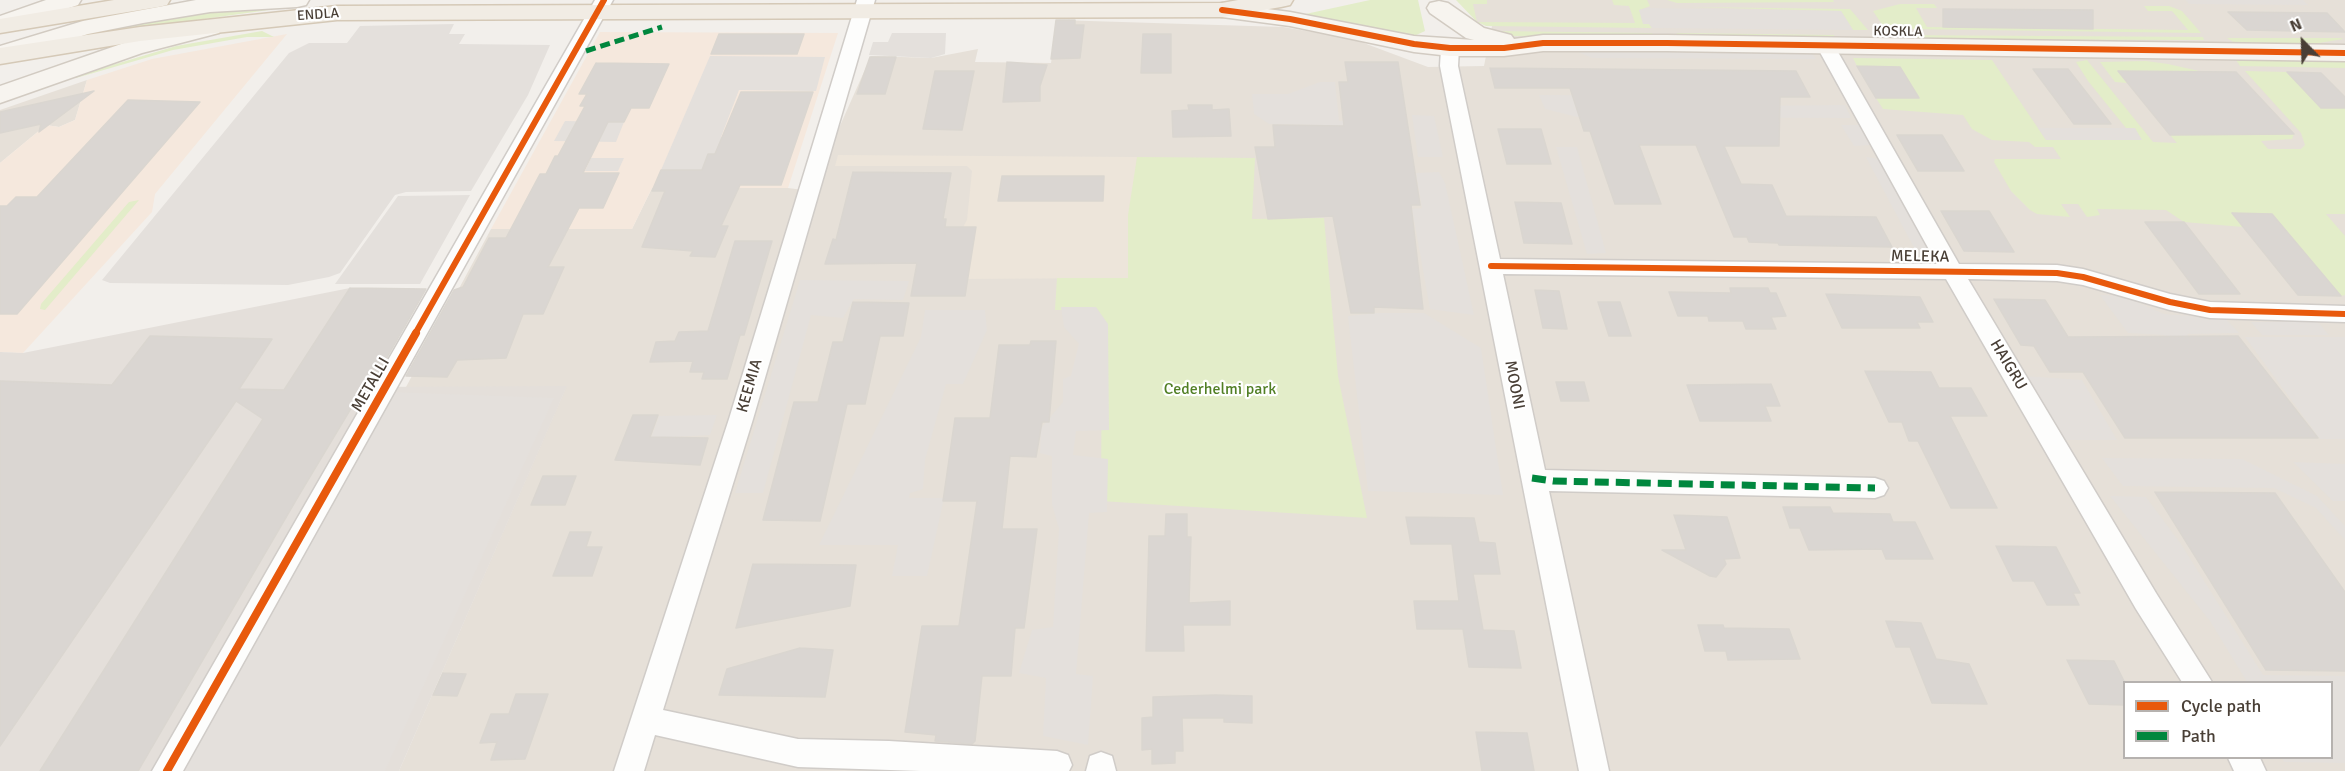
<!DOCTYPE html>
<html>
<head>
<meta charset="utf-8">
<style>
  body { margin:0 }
  #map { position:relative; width:2345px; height:771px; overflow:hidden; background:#f2efeb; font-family:Signika,sans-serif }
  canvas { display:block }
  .legend { position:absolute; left:2123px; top:681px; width:210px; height:78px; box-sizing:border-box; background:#fff; border:2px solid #b6b2af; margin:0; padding:8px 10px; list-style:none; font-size:18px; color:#493f36 }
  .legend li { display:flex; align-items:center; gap:12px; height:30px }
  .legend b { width:30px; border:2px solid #b6b2af }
  .north { position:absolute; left:2273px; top:12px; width:60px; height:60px; -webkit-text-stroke:4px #fff; paint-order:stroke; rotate:337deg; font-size:16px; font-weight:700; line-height:24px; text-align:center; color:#493f36 }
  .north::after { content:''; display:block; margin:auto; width:21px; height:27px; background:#493f36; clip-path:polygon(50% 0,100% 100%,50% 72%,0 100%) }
</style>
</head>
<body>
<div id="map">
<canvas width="2345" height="771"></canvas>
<ul class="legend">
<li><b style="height:8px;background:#e8590c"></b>Cycle path</li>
<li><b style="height:8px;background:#00873e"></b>Path</li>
</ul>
<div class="north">N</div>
</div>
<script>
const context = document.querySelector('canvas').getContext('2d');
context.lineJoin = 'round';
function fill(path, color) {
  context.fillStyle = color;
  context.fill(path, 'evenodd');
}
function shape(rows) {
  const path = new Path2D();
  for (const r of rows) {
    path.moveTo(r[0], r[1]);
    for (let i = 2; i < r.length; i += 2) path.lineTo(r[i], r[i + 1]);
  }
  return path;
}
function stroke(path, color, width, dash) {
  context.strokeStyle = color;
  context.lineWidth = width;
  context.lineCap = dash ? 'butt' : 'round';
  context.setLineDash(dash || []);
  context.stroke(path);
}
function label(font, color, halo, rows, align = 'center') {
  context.font = font + ' Signika,sans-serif';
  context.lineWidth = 4.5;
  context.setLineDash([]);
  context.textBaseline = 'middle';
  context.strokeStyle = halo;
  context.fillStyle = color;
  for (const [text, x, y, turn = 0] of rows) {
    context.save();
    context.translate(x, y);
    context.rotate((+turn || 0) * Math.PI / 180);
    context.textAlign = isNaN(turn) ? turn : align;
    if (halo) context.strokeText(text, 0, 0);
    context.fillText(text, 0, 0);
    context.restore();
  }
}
const residential = shape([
  [1460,0,2345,0,2345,771,399,771,566,387,406,387,491,229,632,229,652,188,788,188,811,191,871,56,931,58,978,49,975,62,1051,63,1057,20,1283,27,1353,39,1428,67,1484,66,1492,26,1477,22],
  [2124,682,2332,682,2332,758,2124,758],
  [87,80,75,120,59,127,46,125,0,163,0,110]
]);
const commercial = shape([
  [600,32,838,33,788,188,652,188,632,229,491,229],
  [287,34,155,194,152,212,23,353,0,352,0,163,46,125,59,127,75,120,87,80,152,59]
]);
const industrial = shape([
  [350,288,422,289,364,387,567,386,399,771,0,771,0,352,23,353]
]);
const education = shape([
  [838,155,1137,157,1128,278,954,279,963,227,967,220,972,171,967,166,835,166]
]);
const green = shape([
  [1370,0,1418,0,1425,31,1412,37,1301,15],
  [1456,0,1487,0,1487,4,1473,4,1477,22,1635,23,1629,6,1614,5,1612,0,1647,0,1650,6,1640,10,1652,28,1486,26,1477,22],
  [1667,0,1833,0,1834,2,1677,3],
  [1900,4,1934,4,1937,8,1916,8,1927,27,2188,30,2172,11,2148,11,2144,6,2169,6,2182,11,2201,33,1904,29,1892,26,1893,29,1885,29,1873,11],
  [1687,7,1850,9,1868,30,1853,30,1841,11],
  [252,9,269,10,116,31,129,24,198,13],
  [262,31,274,37,247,37,173,50,76,78,72,77,176,46],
  [1492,31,1652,33,1653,35,1645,37,1513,36],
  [1676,33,1834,35,1835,39,1681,37],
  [1890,35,2203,37,2204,40,1901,39],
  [2227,38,2341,38,2343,39,2319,43,2235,43],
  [2232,54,2276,60,2345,61,2345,68,2240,66],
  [1853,58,1992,60,2046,140,2135,128,2126,128,2088,81,2076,62,2087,60,2153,142,2177,143,2170,135,2207,135,2154,71,2119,71,2128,83,2115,82,2100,62,2146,61,2168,64,2199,71,2255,134,2294,134,2292,139,2261,141,2268,149,2301,149,2305,145,2301,133,2245,71,2287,72,2321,108,2345,108,2345,214,2326,214,2345,236,2345,295,2341,296,2272,214,2233,213,2243,227,2184,222,2166,210,2097,209,2100,215,2087,217,2078,204,2061,204,2070,217,2037,214,2030,210,2011,191,1994,162,1995,159,2061,159,2053,147,2035,147,2029,142,1992,140,1972,129,1963,115,1883,109,1876,98,1919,97,1900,67,1857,66],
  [1137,157,1255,158,1252,219,1324,218,1338,376,1367,518,1101,501,1102,323,1095,310,1055,310,1057,278,1128,278,1128,215],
  [139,200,45,310,40,309,41,304,129,202]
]);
const parking = shape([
  [2186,0,2303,0,2308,5,2189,4],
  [1646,8,1841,11,1853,30,1652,28,1649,24,1643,24,1639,10],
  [454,24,449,34,465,34,459,44,550,45,528,95,471,191,406,192,395,195,340,273,329,277,288,285,110,283,102,280,289,53,309,43,347,43,360,26],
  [892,33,946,33,945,54,931,58,869,55,873,42,888,42],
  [1569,48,1811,52,1816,59,1592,58],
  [710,56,825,57,816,91,739,90,721,137,758,137,702,170,661,170],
  [1320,82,1335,82,1339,121,1348,120,1325,155,1319,125,1269,124,1254,114,1252,94,1288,94],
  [1539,95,1750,96,1754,106,1845,105,1851,118,1577,117,1545,109],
  [1412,115,1434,116,1443,157,1418,157],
  [565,121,624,122,616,142,554,141],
  [1841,125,1859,125,1870,145,1854,146],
  [2038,128,2135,128,2142,140,2046,140],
  [1556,147,1577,147,1606,253,1587,254],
  [1866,157,1881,159,1939,259,1921,261],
  [591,158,624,158,618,171,585,171],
  [1439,172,1445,183,1474,315,1430,309,1412,209,1422,208,1416,173],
  [470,195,420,284,335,284,398,196],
  [800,280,909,281,903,300,854,299,843,318,811,315,763,493,735,493],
  [2100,295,2122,296,2164,314,2226,319,2239,333,2187,334,2258,433,2232,434,2164,335,2128,333],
  [1061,307,1096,307,1108,324,1109,430,1076,431,1073,455,1108,459,1107,512,1089,513,1076,674,1093,676,1088,745,1043,736,1046,678,1019,673,1032,630,1053,627,1059,529,1052,504,1052,456,1040,453,1041,428,1063,402,1063,379,1071,376,1079,344,1064,327],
  [925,310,985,310,987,330,963,384,946,384,925,460,923,489,910,493,909,498,944,498,927,576,892,576,898,545,819,545,921,337],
  [1379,313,1424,313,1481,348,1503,495,1368,491,1348,316],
  [2251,322,2318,322,2329,335,2262,335],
  [2245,337,2345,337,2345,439,2320,439],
  [2025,376,2082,380,2117,440,2063,440],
  [390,392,554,398,385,771,182,771],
  [717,415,710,435,651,438,659,416],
  [2102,458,2242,459,2317,496,2345,526,2345,540,2316,508,2274,488,2123,486],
  [2293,462,2345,464,2345,501,2333,501],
  [2110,496,2146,497,2181,544,2263,675,2345,676,2345,763,2284,762,2282,758,2332,758,2332,682,2247,682,2210,621]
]);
const building = shape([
  [1943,9,2093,10,2093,29,1943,27,1943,9],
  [2228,12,2327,13,2345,32,2247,30,2228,12],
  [1056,20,1075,20,1075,25,1084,25,1080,58,1051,59,1056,20],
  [719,34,804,34,797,54,711,54,719,34],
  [1143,34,1171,34,1171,73,1141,73,1143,34],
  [870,57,896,57,885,94,857,94,870,57],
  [1007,62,1047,65,1040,86,1040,101,1003,102,1007,62],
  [1345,62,1398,62,1420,205,1411,205,1423,309,1374,307,1374,313,1351,313,1333,216,1268,219,1255,147,1275,147,1273,125,1344,126,1339,82,1348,82,1345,62],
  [596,63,669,64,649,108,631,108,624,122,608,122,583,173,619,173,603,208,579,208,548,267,564,267,543,314,523,314,506,358,457,360,447,377,406,376,454,290,463,287,489,238,506,238,540,174,546,174,555,156,558,156,585,106,580,106,587,94,579,94,596,63],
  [1857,66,1900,67,1919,98,1876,98,1857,66],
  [1490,68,1796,71,1810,97,1780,97,1779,146,1724,146,1741,184,1772,185,1786,216,1876,217,1892,247,1779,245,1778,243,1749,242,1747,237,1734,237,1696,145,1639,145,1661,204,1615,204,1590,131,1584,131,1570,88,1495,88,1490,68],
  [2033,69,2068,69,2111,124,2074,124,2033,69],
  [935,71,974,71,962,130,923,129,935,71],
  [2118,71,2236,72,2294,134,2170,135,2118,71],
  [2287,72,2321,73,2345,97,2345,108,2321,108,2287,72],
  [94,91,39,132,41,124,0,133,0,112,94,91],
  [741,92,813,92,781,185,740,185,721,226,728,226,715,257,690,256,693,251,642,247,665,191,652,191,661,170,702,170,708,154,715,154,741,92],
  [128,100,200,102,17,314,0,314,0,206,7,206,16,197,37,197,128,100],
  [1188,105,1212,105,1212,110,1229,109,1231,136,1173,137,1172,111,1189,110,1188,105],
  [1498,129,1541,129,1551,164,1507,164,1498,129],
  [1897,135,1942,135,1964,171,1918,171,1897,135],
  [853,172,951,173,943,219,946,219,945,227,976,227,965,296,911,296,917,263,825,264,833,239,836,240,853,172],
  [1002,176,1104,176,1103,201,998,201,1002,176],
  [1515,202,1561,203,1572,244,1524,243,1515,202],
  [1941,211,1989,211,2014,252,1964,251,1941,211],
  [2232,213,2272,214,2341,296,2298,295,2232,213],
  [2145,222,2184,222,2240,294,2199,294,2145,222],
  [735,241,772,241,744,335,740,335,727,379,702,379,704,372,690,372,693,361,650,362,656,342,675,341,679,332,708,331,735,241],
  [350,288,426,289,377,375,371,375,299,495,138,771,40,771,263,419,236,401,0,746,0,381,112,385,150,336,272,339,239,389,284,390,350,288],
  [1730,288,1768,288,1770,293,1776,293,1786,316,1771,317,1776,329,1746,329,1743,321,1709,321,1708,316,1678,316,1669,292,1731,293,1730,288],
  [1535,290,1559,291,1567,329,1543,328,1535,290],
  [1826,294,1920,297,1933,322,1917,322,1920,328,1842,328,1826,294],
  [1994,299,2045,300,2068,337,2238,336,2318,438,2125,438,2083,372,2050,372,2034,346,2021,345,1994,299],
  [853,302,909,303,903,336,880,336,865,404,847,404,820,521,763,520,794,402,818,402,833,342,843,342,853,302],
  [1598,302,1620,302,1631,336,1609,336,1598,302],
  [1031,341,1056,341,1049,422,1042,422,1036,457,1010,456,1002,529,1037,529,1024,628,1015,628,1011,676,982,676,975,741,972,744,935,741,936,735,905,732,922,626,959,626,977,501,943,501,955,418,990,418,999,345,1030,345,1031,341],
  [1865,371,1931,372,1939,388,1971,388,1987,416,1950,416,1997,508,1951,508,1918,441,1909,441,1902,422,1889,422,1865,371],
  [1556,382,1584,382,1589,401,1561,401,1556,382],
  [1771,384,1780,406,1765,406,1771,421,1700,421,1687,385,1771,384],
  [633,415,658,415,650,437,708,438,700,465,615,460,633,415],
  [543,476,576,476,565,505,531,505,543,476],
  [2155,492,2275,493,2345,592,2345,671,2266,670,2155,492],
  [1783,507,1830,507,1833,513,1890,514,1893,522,1915,522,1933,559,1886,559,1882,549,1809,550,1800,528,1790,528,1783,507],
  [1166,514,1187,514,1187,537,1191,537,1189,603,1230,601,1230,625,1183,625,1184,651,1146,651,1149,536,1165,536,1166,514],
  [1674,515,1727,517,1740,558,1724,559,1726,564,1716,577,1710,576,1662,550,1686,550,1674,515],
  [1406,517,1474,518,1479,542,1495,543,1500,574,1473,574,1483,630,1514,631,1521,668,1469,667,1463,629,1417,629,1414,601,1459,601,1452,544,1411,544,1406,517],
  [570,532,591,532,586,547,602,547,592,576,553,576,570,532],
  [1996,546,2056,547,2080,593,2073,593,2079,605,2047,605,2034,581,2013,581,1996,546],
  [753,564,856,565,850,606,736,628,753,564],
  [1886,621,1921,623,1936,659,1969,664,1987,704,1932,703,1910,647,1896,647,1886,621],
  [1698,625,1723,625,1724,628,1789,629,1800,659,1728,660,1726,651,1705,651,1698,625],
  [800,648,833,650,825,697,719,695,727,669,800,648],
  [2067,660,2114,661,2124,681,2124,705,2089,704,2067,660],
  [443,673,466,674,457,696,433,695,443,673],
  [516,694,548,694,525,759,491,760,497,742,480,743,491,714,509,714,516,694],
  [1215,695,1252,696,1252,723,1224,722,1224,718,1182,718,1183,751,1175,751,1175,763,1152,764,1152,749,1142,750,1142,718,1153,717,1153,697,1215,695],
  [1476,732,1527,733,1534,771,1482,771,1476,732]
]);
const street = shape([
  [595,0,613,0,183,771,152,771,595,0],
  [857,0,875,0,753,419,663,710,798,739,889,741,1057,751,1068,755,1072,765,1069,771,921,771,798,767,655,735,644,771,614,771,729,419,857,0],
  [1825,39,1834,45,1959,264,2057,265,2083,269,2170,294,2210,302,2345,306,2345,322,2210,318,2170,310,2083,285,2057,281,1968,279,2156,593,2212,682,2182,682,2136,609,1946,279,1503,274,1545,470,1875,478,1884,481,1888,488,1884,495,1875,498,1549,491,1609,771,1579,771,1440,66,1441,48,1450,42,1459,48,1458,66,1500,259,1937,264,1816,45,1825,39],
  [1101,752,1112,756,1116,771,1086,771,1090,756,1101,752],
  [2228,758,2260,758,2266,771,2234,771,2228,758]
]);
const secondary = shape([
  [46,0,81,0,78,5,0,31,0,16,46,0],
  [196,0,309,0,306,5,297,7,210,12,143,23,88,34,0,62,0,46,83,21,196,0],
  [1439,1,1448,3,1484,28,1511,35,1514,39,1543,35,1667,35,2345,45,2345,61,1667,51,1543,51,1504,56,1450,56,1414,52,1290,26,1222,17,1213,15,1210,10,1213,5,1222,3,1290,12,1414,36,1474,40,1466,38,1430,13,1427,8,1430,3,1439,1],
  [210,21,219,23,222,28,219,33,142,53,0,103,0,86,124,43,210,21]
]);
const primary = shape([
  [114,0,170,0,167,5,158,7,0,33,0,19,114,0],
  [1238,0,1293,0,1290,5,1281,7,1222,17,337,20,140,41,0,64,0,48,140,27,337,6,1222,3,1238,0]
]);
const quietFar1 = shape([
  [586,51,662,27]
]);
const quiet = shape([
  [1532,478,1553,481,1875,488]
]);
const cyclewayFar1 = shape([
  [1222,10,1290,19,1414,44,1450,48,1504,48,1543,43,1667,43,2345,53],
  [1491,266,2057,273,2083,277,2170,302,2210,310,2345,314],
  [415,334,604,0]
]);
const cycleway = shape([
  [167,771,416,333]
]);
const farStreetnames = [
  ["ENDLA",318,15,-4],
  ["KOSKLA",1898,32,1]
];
const streetNames = [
  ["MELEKA",1920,257,1],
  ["HAIGRU",2008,365,59],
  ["METALLI",371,385,-60],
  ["MOONI",1514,385,79],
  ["KEEMIA",750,386,-74]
];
const parkNames = [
  ["Cederhelmi park",1220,390]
];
fill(residential, '#e6e0d8');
fill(commercial, '#f5e8dd');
fill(industrial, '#e4dfda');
fill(education, '#ede5da');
fill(green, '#e3edc9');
fill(parking, '#e4e0dc');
fill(building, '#dad6d2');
stroke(building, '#dad6d0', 1.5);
stroke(street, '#d0ccc8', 3);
stroke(secondary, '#d2cbc2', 3);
stroke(primary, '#d5c9b7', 3);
fill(street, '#fdfdfc');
fill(secondary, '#f7f4ef');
fill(primary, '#f1ece4');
stroke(quietFar1, '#00873e', 5, [10, 5]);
stroke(quiet, '#00873e', 7, [14, 7]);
stroke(cyclewayFar1, '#e8590c', 6);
stroke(cycleway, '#e8590c', 8);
label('14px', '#493f36', '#fff', farStreetnames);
label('16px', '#493f36', '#fff', streetNames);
label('16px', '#517f25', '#fff', parkNames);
</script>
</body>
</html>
